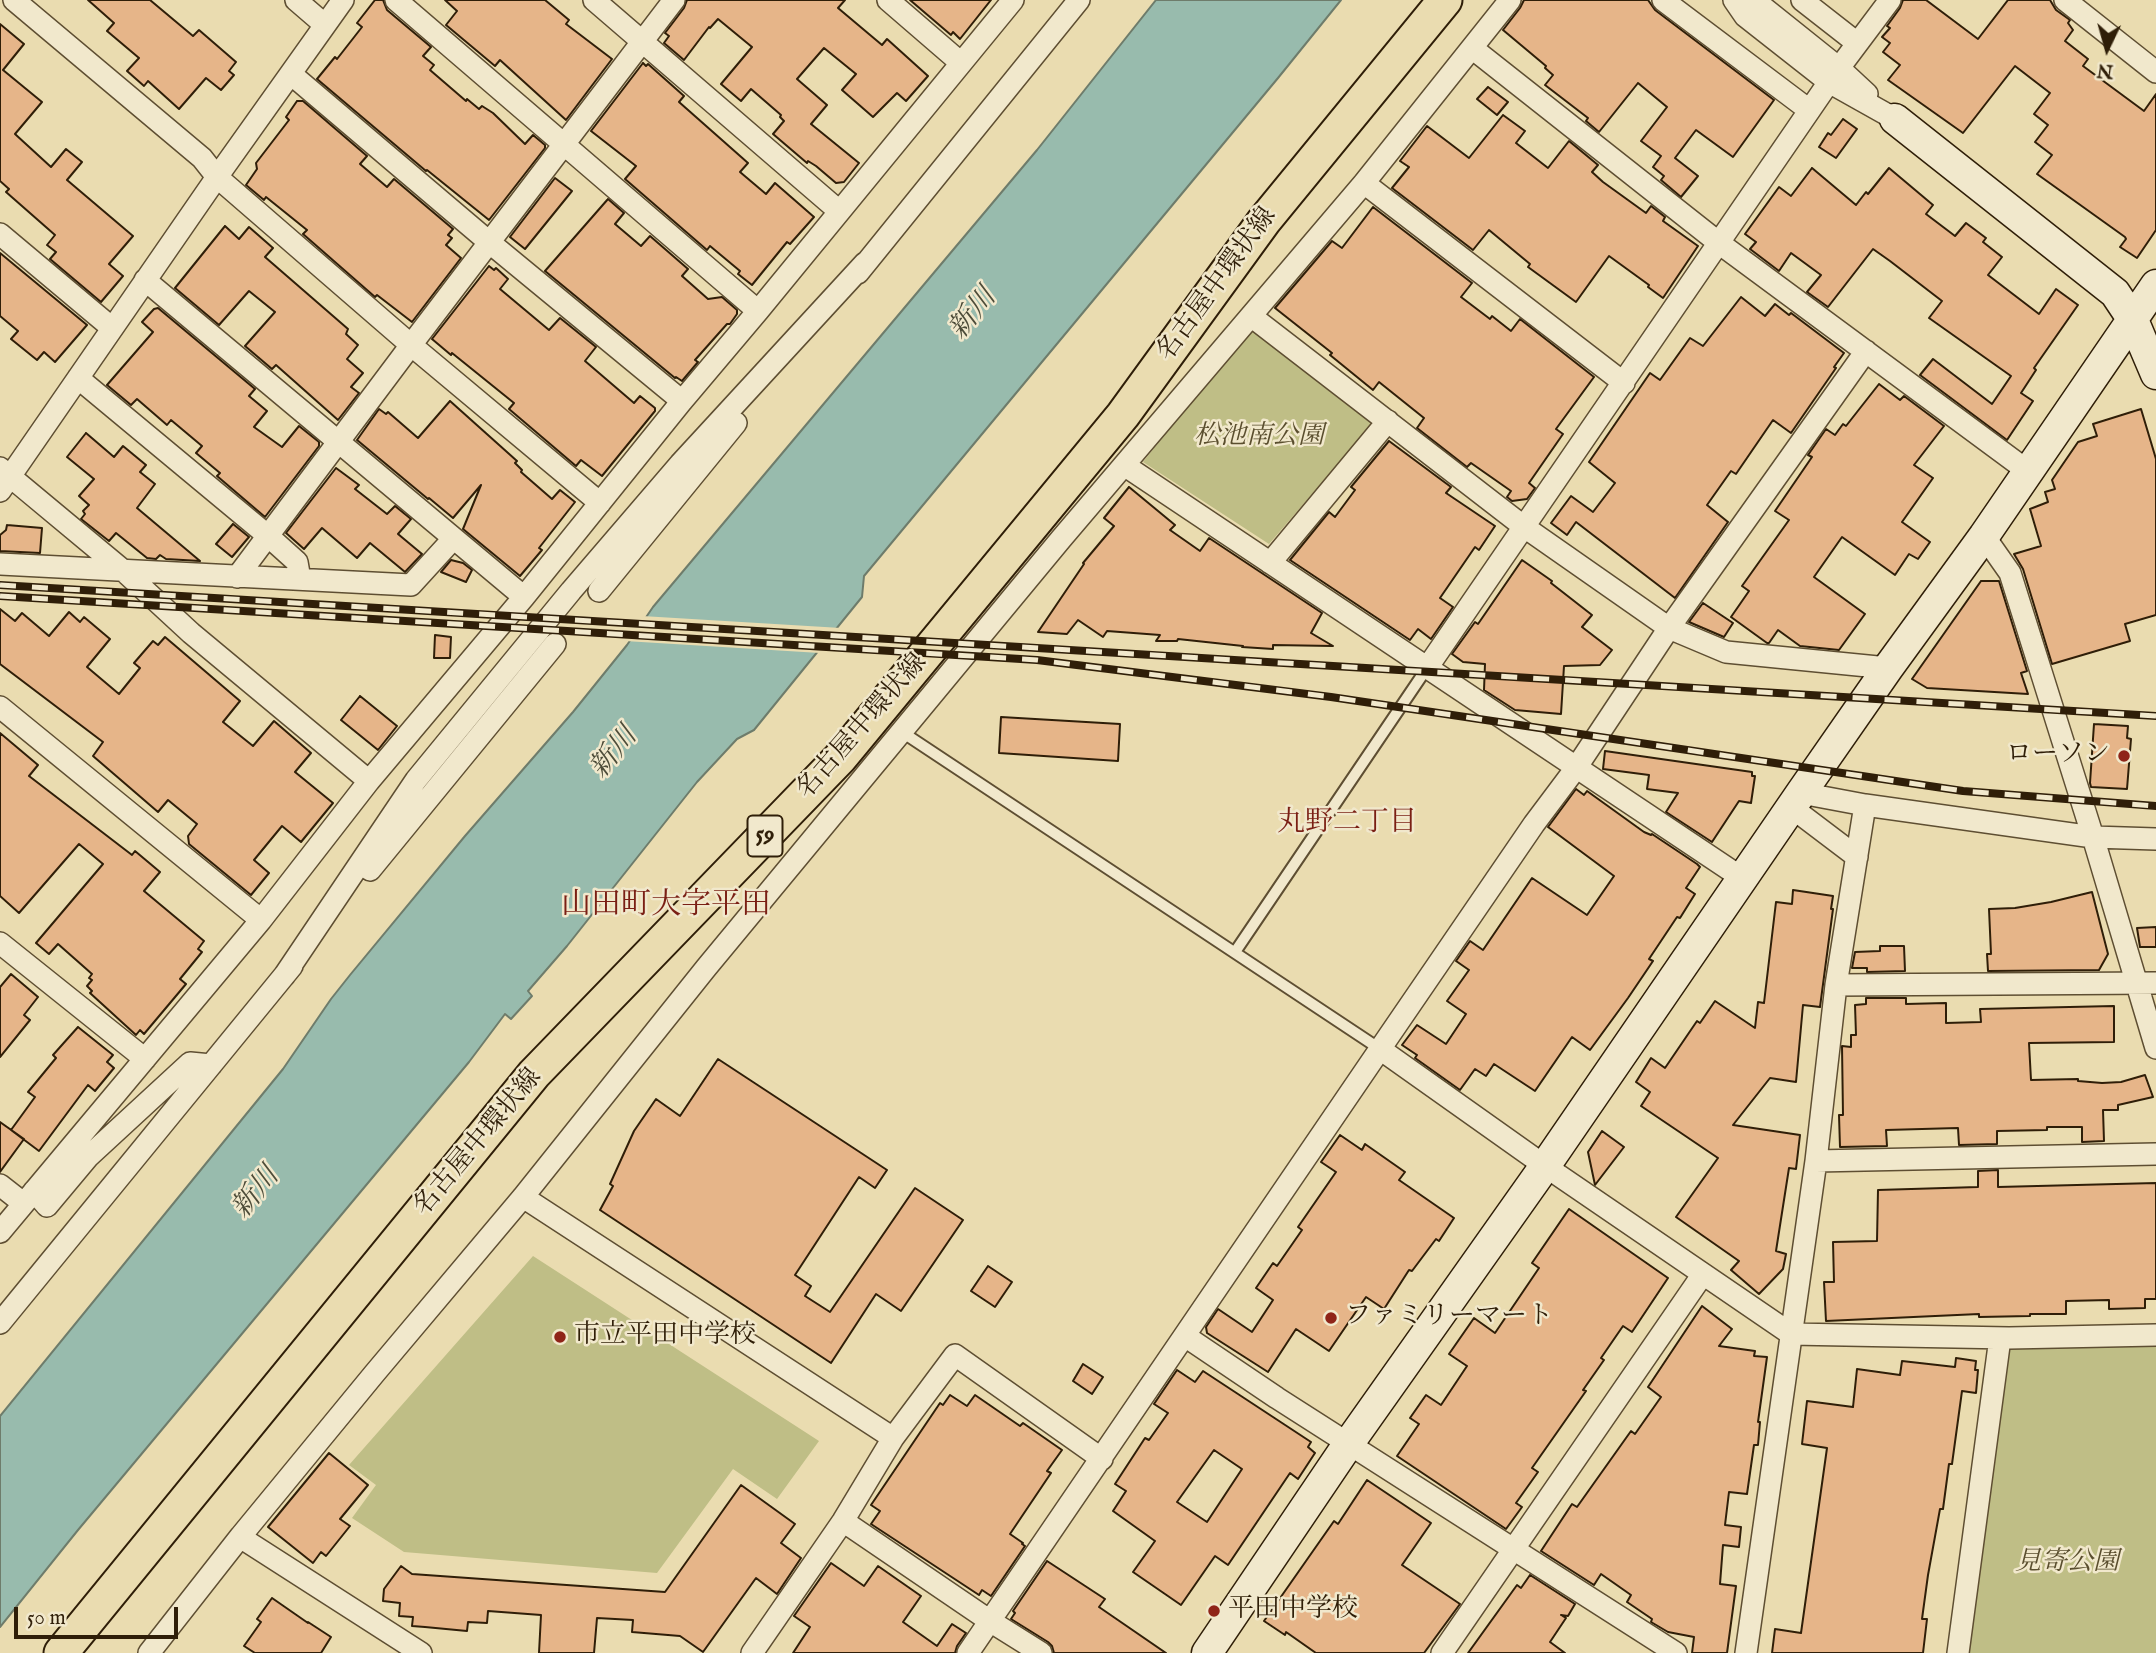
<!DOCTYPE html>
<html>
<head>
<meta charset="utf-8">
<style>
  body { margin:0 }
  #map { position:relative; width:2156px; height:1653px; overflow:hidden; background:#eadcb0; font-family:"IM FELL English",serif }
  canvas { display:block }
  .north { position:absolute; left:2072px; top:14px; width:70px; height:70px; -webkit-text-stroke:5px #f1e8cc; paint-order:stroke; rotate:185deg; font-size:19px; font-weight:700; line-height:28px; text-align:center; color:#2f1e08 }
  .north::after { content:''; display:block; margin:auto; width:24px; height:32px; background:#2f1e08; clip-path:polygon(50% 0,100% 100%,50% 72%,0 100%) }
  .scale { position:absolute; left:14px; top:1607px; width:164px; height:32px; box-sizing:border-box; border:4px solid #2f1e08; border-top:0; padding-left:9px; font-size:21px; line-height:24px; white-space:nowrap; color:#2f1e08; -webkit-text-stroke:5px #f1e8cc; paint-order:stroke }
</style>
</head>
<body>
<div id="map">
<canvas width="2156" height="1653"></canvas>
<div class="north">N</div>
<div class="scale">50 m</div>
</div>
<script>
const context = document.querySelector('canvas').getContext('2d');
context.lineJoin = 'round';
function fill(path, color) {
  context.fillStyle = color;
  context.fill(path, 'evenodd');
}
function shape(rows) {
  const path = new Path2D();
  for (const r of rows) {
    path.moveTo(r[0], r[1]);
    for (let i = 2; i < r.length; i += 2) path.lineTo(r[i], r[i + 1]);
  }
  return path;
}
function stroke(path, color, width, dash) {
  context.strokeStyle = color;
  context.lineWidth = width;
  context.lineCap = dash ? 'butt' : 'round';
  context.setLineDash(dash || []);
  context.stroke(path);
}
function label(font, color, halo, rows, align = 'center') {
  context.font = font + ' "IM FELL English","Noto Serif JP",serif';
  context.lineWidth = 5;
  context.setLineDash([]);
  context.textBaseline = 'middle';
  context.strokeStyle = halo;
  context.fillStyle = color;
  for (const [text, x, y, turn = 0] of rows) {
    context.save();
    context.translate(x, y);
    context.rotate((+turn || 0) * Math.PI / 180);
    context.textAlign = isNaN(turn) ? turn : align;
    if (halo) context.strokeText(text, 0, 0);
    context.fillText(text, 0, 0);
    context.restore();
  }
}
const green = shape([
  [1250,326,1374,422,1269,544,1143,462],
  [533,1256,819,1441,777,1499,733,1469,657,1573,404,1552,352,1518,376,1485,349,1465],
  [2156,1340,2156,1653,1965,1653,2006,1344]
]);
const water = shape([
  [1156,0,1341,0,1278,78,864,576,862,597,754,730,737,739,697,782,567,946,528,991,532,996,511,1019,505,1014,469,1062,78,1530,0,1627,0,1416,283,1069,331,999,350,975,465,836,573,712,627,645,653,607,1037,150,1156,0]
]);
const pier = shape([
  [642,616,841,628,820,653,625,641]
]);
const building = shape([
  [88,0,150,0,193,36,199,30,236,62,229,71,234,75,221,90,206,78,179,109,148,81,144,86,127,71,139,58,107,31,114,23,88,0],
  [375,0,383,0,387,10,431,47,423,56,434,65,430,70,466,101,467,99,479,109,482,106,493,113,525,144,533,135,545,145,545,148,489,220,427,170,426,171,317,79,335,57,337,59,362,27,357,23,375,0],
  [445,0,545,0,569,20,566,24,612,59,566,120,500,60,495,66,446,25,457,11,445,0],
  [687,0,845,0,838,8,882,45,887,39,928,76,906,101,897,93,873,117,842,90,856,74,824,48,797,79,827,105,811,124,859,163,844,182,836,183,816,166,808,161,807,163,773,134,784,121,780,117,781,115,751,89,741,101,721,84,752,47,718,19,710,28,709,27,684,60,664,43,669,36,665,33,684,8,687,0],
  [910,0,991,0,960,39,953,32,951,35,910,0],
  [1524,0,1648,0,1655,10,1774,100,1733,157,1696,130,1675,158,1698,176,1681,197,1661,180,1664,176,1653,167,1661,156,1641,141,1667,107,1638,83,1599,132,1586,121,1588,118,1545,85,1553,75,1545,68,1546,66,1503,30,1520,8,1524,0],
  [1903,0,1926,0,1978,39,2008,0,2050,0,2056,10,2070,20,2068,23,2073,30,2065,41,2088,59,2083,66,2144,111,2156,94,2156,230,2137,258,2120,247,2126,239,2125,237,2037,174,2052,155,2035,142,2048,125,2034,114,2050,93,2015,66,1963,133,1888,80,1900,65,1883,52,1890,43,1882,37,1890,28,1887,26,1900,8,1903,0],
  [0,24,24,44,3,70,42,102,15,134,51,167,66,149,82,162,67,180,133,236,109,264,123,276,101,302,50,259,56,252,47,245,55,235,6,192,9,189,0,181,0,24],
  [643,63,646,66,648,64,684,96,679,102,748,163,740,172,766,194,775,183,814,217,790,244,787,242,752,285,738,274,740,271,710,246,707,250,625,179,636,166,591,131,643,63],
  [1488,87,1508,102,1497,115,1477,99,1488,87],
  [297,101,303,101,367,156,360,164,387,187,394,179,453,229,448,235,452,238,446,245,461,258,412,322,377,295,375,297,303,234,307,230,266,197,264,200,246,185,257,169,256,163,289,120,286,117,297,101],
  [1503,115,1525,131,1516,143,1548,168,1569,141,1598,165,1592,172,1603,182,1646,213,1651,206,1665,217,1663,221,1698,246,1663,298,1648,287,1649,285,1609,256,1576,302,1528,267,1530,264,1489,230,1473,250,1392,188,1409,167,1400,161,1427,126,1469,158,1503,115],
  [1843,119,1857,129,1836,158,1819,147,1828,133,1831,135,1843,119],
  [1812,168,1856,205,1866,192,1868,194,1889,168,1933,205,1926,214,1955,236,1966,223,1986,238,1983,242,2002,257,1988,275,2039,314,2056,289,2078,305,2034,368,2036,370,2021,393,2033,401,2007,440,1920,375,1933,359,1992,404,2011,376,1929,318,1942,301,1890,261,1873,249,1828,307,1807,292,1821,275,1791,253,1779,271,1750,249,1756,242,1745,234,1779,187,1791,196,1812,168],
  [555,178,572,191,525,249,510,237,555,178],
  [608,199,624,213,615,224,641,246,650,236,688,269,682,276,708,299,722,297,737,310,737,314,730,324,727,324,695,360,698,362,682,381,676,377,675,378,545,271,608,199],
  [1373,207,1472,283,1461,297,1490,319,1492,316,1511,331,1520,319,1594,377,1556,429,1563,434,1529,483,1535,488,1527,499,1512,501,1507,497,1511,491,1471,463,1467,467,1417,428,1424,418,1379,382,1373,390,1330,355,1332,353,1275,308,1332,241,1342,248,1373,207],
  [225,226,239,239,249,227,273,248,265,257,348,329,346,334,358,345,347,359,363,373,351,387,359,393,338,420,276,365,272,369,245,346,275,312,249,291,219,325,175,288,225,226],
  [0,253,87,325,55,362,44,352,37,360,11,339,18,331,0,316,0,253],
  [489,266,494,270,496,268,508,279,500,289,549,330,560,318,596,347,585,361,634,403,640,396,655,408,655,411,602,476,581,460,576,466,509,409,514,403,452,353,451,355,432,339,489,266],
  [1741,297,1765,316,1775,304,1789,315,1791,313,1844,353,1834,367,1836,368,1791,433,1773,420,1736,474,1731,471,1707,505,1728,522,1675,598,1576,522,1567,535,1551,523,1571,496,1593,512,1615,483,1589,462,1650,373,1660,380,1690,338,1703,346,1741,297],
  [158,308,255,389,249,396,267,411,254,427,282,447,299,426,319,442,319,446,265,517,217,476,220,473,196,453,202,446,171,420,167,425,137,399,131,405,107,385,153,332,142,322,154,309,158,308],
  [1879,384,1900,400,1904,396,1944,426,1914,465,1933,478,1902,522,1930,542,1918,559,1909,554,1895,575,1842,537,1814,577,1865,614,1839,650,1800,646,1778,630,1769,643,1767,643,1731,617,1749,591,1742,586,1789,520,1775,511,1812,457,1808,455,1826,429,1835,435,1843,424,1846,426,1879,384],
  [450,401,517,461,515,463,522,470,521,472,552,499,560,490,575,502,539,548,542,550,520,576,463,529,481,485,453,518,429,498,428,499,357,440,379,409,386,414,388,412,418,438,450,401],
  [2141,409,2156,459,2156,615,2125,624,2130,641,2052,664,2023,569,2014,554,2041,546,2030,509,2048,502,2045,492,2055,489,2052,480,2078,442,2097,436,2093,424,2141,409],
  [86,433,114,457,123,446,146,465,140,472,155,484,137,508,200,561,166,559,160,555,156,559,147,558,116,533,109,541,81,519,85,514,83,511,89,505,79,496,94,479,67,457,86,433],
  [1389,441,1451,487,1446,493,1495,526,1479,550,1475,547,1440,598,1453,607,1431,639,1418,629,1410,640,1290,560,1329,512,1335,517,1355,490,1351,487,1389,441],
  [336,468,359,485,355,489,387,514,395,506,411,519,398,534,422,554,405,572,370,543,357,558,322,528,304,549,286,533,336,468],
  [1129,487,1175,525,1170,530,1200,551,1209,538,1322,613,1311,633,1333,646,1273,645,1273,649,1242,647,1243,646,1178,639,1177,641,1156,641,1160,635,1107,631,1103,637,1078,620,1067,634,1038,632,1084,564,1083,563,1114,526,1104,518,1129,487],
  [233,524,249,537,232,557,216,544,233,524],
  [7,525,42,528,40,553,0,551,0,535,6,530,7,525],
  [451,560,463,563,472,570,466,582,441,572,451,560],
  [1522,560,1552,581,1551,583,1592,615,1582,627,1612,650,1600,665,1564,666,1561,714,1515,710,1484,690,1485,664,1463,662,1452,654,1475,622,1478,624,1522,560],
  [1981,581,1999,581,2027,671,2021,673,2028,694,1927,688,1912,679,1981,581],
  [1703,603,1733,623,1724,637,1689,622,1703,603],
  [0,609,15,621,22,613,49,636,69,612,80,622,84,617,110,639,87,667,119,694,140,668,134,663,153,641,158,645,165,637,240,701,223,722,253,746,274,721,311,753,295,772,333,803,301,842,282,826,254,860,269,873,251,895,189,844,188,836,197,824,168,800,158,812,93,756,103,742,0,664,0,609],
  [435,635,451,637,450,658,434,658,435,635],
  [360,696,397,726,378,750,341,720,360,696],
  [1001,717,1120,724,1118,761,999,753,1001,717],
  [2094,724,2128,726,2127,738,2131,739,2127,789,2091,787,2090,783,2094,724],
  [0,733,38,765,29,776,132,855,135,851,160,872,144,891,204,941,198,949,202,952,180,979,186,984,144,1034,140,1030,136,1035,90,993,92,991,87,986,92,980,89,978,92,974,58,944,49,954,36,943,103,864,79,844,19,913,0,896,0,733],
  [1605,751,1752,772,1752,776,1755,776,1751,803,1739,801,1712,842,1666,812,1678,793,1647,789,1649,775,1603,769,1605,751],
  [1576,789,1584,795,1587,791,1644,832,1651,835,1652,834,1697,864,1700,867,1686,888,1695,894,1680,918,1677,917,1649,959,1653,961,1628,998,1590,1050,1572,1037,1535,1091,1494,1064,1486,1076,1475,1069,1460,1090,1415,1058,1417,1055,1402,1045,1417,1025,1446,1044,1466,1014,1447,1001,1469,970,1456,961,1470,941,1483,950,1532,878,1587,915,1614,876,1548,827,1576,789],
  [1793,890,1833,896,1831,909,1833,909,1820,1007,1803,1005,1796,1082,1770,1078,1733,1125,1800,1135,1796,1169,1789,1168,1776,1251,1786,1254,1783,1269,1759,1294,1731,1270,1739,1261,1676,1217,1718,1158,1641,1106,1650,1092,1636,1082,1651,1058,1665,1068,1697,1021,1700,1023,1715,1001,1755,1028,1758,1002,1764,1003,1776,902,1792,904,1793,890],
  [2092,892,2108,954,2099,970,1988,971,1987,954,1991,954,1989,909,2015,908,2051,902,2092,892],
  [2156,927,2156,947,2140,947,2137,928,2156,927],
  [1880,946,1904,946,1905,971,1867,972,1867,968,1852,968,1855,952,1880,951,1880,946],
  [11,974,38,997,24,1015,30,1020,0,1057,0,987,11,974],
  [1866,998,1906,998,1906,1004,1946,1003,1946,1023,1981,1022,1980,1009,2114,1006,2114,1042,2029,1043,2031,1080,2078,1079,2078,1081,2102,1083,2121,1082,2145,1075,2153,1097,2118,1105,2118,1110,2103,1110,2104,1141,2082,1142,2082,1127,2047,1127,2047,1130,1997,1131,1997,1144,1959,1145,1958,1128,1886,1130,1887,1146,1840,1147,1839,1115,1843,1115,1842,1046,1851,1047,1851,1035,1856,1035,1855,1005,1866,1004,1866,998],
  [78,1027,113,1055,107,1062,114,1068,95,1091,88,1085,39,1151,11,1130,35,1097,28,1092,56,1058,53,1055,78,1027],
  [718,1059,887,1170,875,1188,859,1177,795,1275,811,1286,805,1296,830,1312,915,1188,963,1220,901,1311,876,1294,831,1363,600,1210,613,1186,610,1184,634,1131,656,1099,680,1116,718,1059],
  [0,1122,24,1139,0,1172,0,1122],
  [1602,1131,1624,1147,1595,1185,1588,1152,1602,1131],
  [1340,1135,1362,1150,1365,1144,1405,1172,1399,1180,1454,1218,1439,1241,1436,1239,1412,1271,1409,1270,1384,1309,1366,1297,1329,1351,1296,1329,1268,1372,1207,1333,1206,1327,1218,1309,1252,1332,1273,1300,1256,1288,1273,1263,1277,1266,1302,1230,1298,1227,1336,1172,1321,1162,1340,1135],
  [1998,1170,1998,1187,2156,1183,2156,1299,2145,1299,2145,1308,2109,1309,2109,1300,2066,1301,2066,1314,2030,1314,2030,1316,1979,1317,1979,1314,1826,1321,1824,1282,1834,1282,1833,1242,1877,1241,1878,1190,1978,1187,1978,1171,1998,1170],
  [1569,1209,1668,1278,1632,1332,1623,1326,1601,1358,1604,1360,1583,1390,1586,1391,1532,1468,1538,1472,1516,1503,1522,1507,1506,1529,1397,1456,1419,1424,1410,1418,1426,1395,1441,1405,1467,1366,1449,1354,1474,1318,1495,1333,1539,1268,1532,1263,1569,1209],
  [988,1266,1012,1282,995,1307,971,1291,988,1266],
  [1702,1306,1732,1329,1719,1346,1755,1351,1754,1356,1767,1357,1758,1422,1760,1422,1758,1445,1754,1445,1747,1494,1729,1492,1725,1525,1741,1527,1739,1547,1723,1545,1720,1584,1736,1586,1727,1653,1692,1653,1694,1637,1668,1632,1651,1622,1652,1619,1627,1602,1631,1595,1601,1574,1594,1585,1541,1551,1572,1504,1577,1507,1631,1431,1635,1434,1661,1397,1648,1387,1702,1306],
  [1956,1358,1976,1361,1975,1370,1978,1370,1976,1393,1962,1391,1952,1464,1949,1464,1943,1509,1940,1509,1928,1575,1922,1619,1927,1619,1923,1653,1772,1653,1775,1629,1801,1633,1827,1448,1802,1444,1807,1401,1853,1407,1857,1369,1900,1375,1902,1361,1955,1367,1956,1358],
  [1083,1364,1103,1377,1092,1394,1073,1381,1083,1364],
  [1177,1370,1195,1382,1203,1371,1311,1442,1308,1447,1315,1453,1298,1479,1290,1473,1228,1565,1215,1556,1181,1605,1133,1572,1155,1541,1113,1511,1126,1491,1115,1484,1145,1438,1149,1440,1168,1413,1154,1404,1177,1370],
  [1214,1450,1242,1469,1207,1522,1177,1502,1214,1450],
  [950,1395,967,1406,975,1395,1020,1426,1023,1423,1062,1450,1047,1471,1051,1473,1010,1534,1023,1543,1022,1544,1025,1546,991,1596,982,1590,979,1595,871,1524,880,1511,871,1505,940,1403,943,1405,950,1395],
  [329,1453,368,1485,340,1519,350,1526,326,1556,321,1552,313,1563,268,1527,329,1453],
  [1367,1480,1431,1523,1402,1565,1460,1604,1424,1653,1316,1653,1286,1632,1285,1635,1264,1621,1334,1521,1338,1524,1367,1480],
  [741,1485,795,1524,781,1543,801,1558,777,1594,756,1578,703,1652,680,1636,632,1632,633,1620,597,1618,594,1653,539,1653,541,1615,488,1611,487,1623,468,1622,467,1631,425,1627,412,1626,413,1617,399,1616,400,1603,383,1601,384,1589,401,1566,412,1574,665,1592,741,1485],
  [1047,1561,1105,1599,1099,1607,1166,1653,1054,1653,1052,1646,1048,1642,1011,1619,1015,1613,1013,1611,1047,1561],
  [831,1563,864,1586,878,1566,921,1596,903,1622,937,1646,952,1624,966,1633,957,1646,955,1653,793,1653,810,1627,794,1616,831,1563],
  [1530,1575,1575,1604,1568,1616,1561,1615,1566,1618,1550,1642,1565,1653,1468,1653,1517,1585,1521,1588,1530,1575],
  [272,1598,308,1623,308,1622,331,1637,321,1653,255,1653,244,1646,261,1622,257,1619,272,1598]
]);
const lane = shape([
  [902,732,1380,1049],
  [1235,952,1427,668]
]);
const street = shape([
  [14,0,202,158,217,177,411,345,600,503],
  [296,0,325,25],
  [396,0,758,311],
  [594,0,839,211],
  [888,0,961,63],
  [1663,0,1809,110],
  [1734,0,1745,16,1829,82,1895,119],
  [1754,0,1839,68,1867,94],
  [1802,0,1857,43],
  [2065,0,2156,72],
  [1472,48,1719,243,2029,472],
  [1839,68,1890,0],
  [291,74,489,242,682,401],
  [1364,183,1624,383],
  [0,234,112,328],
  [858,273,1079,0],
  [145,280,524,597],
  [1251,316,1523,526,1669,628,1726,652,1888,668],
  [78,378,267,535,297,562,300,579],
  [1124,465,1742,878],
  [0,468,125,572,191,633,369,781],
  [0,491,217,177,343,0],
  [1984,536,2010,573,2093,837,2156,1048],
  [1270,563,1388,421],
  [0,564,411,585,453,539],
  [237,577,411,345,674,0],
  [599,591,736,423],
  [1427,668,1829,82],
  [0,707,261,920],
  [1801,793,1865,805,2093,837,2156,839],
  [1791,807,1857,857],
  [370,870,555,644],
  [0,943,145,1059],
  [284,976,416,780,571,591,680,464,865,263],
  [1836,985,2156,983],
  [1380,1049,1545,1166,1791,1334,2009,1338,2156,1335],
  [1816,1161,2156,1154],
  [0,1185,23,1203],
  [34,1191,47,1206,88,1157,190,1063,211,1065],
  [523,1197,893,1438],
  [0,1232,261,920,369,781,524,597,682,401,758,311,1013,0],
  [0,1323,292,966],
  [1185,1336,1277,1398,1676,1653],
  [843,1521,990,1621,1041,1653],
  [240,1537,421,1653],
  [149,1653,240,1537,374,1374,523,1197,706,968,1061,539,1364,183,1510,0],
  [752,1653,843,1521,893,1438,955,1355,1102,1459],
  [968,1653,1380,1049,1534,824,1576,768,1669,628,1866,351],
  [1442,1653,1703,1274],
  [1746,1653,1816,1161,1836,985,1865,805],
  [1958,1653,2000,1338]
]);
const secondary = shape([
  [1895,119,2115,293,2133,320,2156,374],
  [1207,1653,1349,1443,1545,1166,1801,793,1888,668,1984,536,2156,285]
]);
const primary = shape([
  [61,1653,534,1074,840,758,1123,415,1264,221,1445,0]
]);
const rail = shape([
  [0,585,2156,716],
  [0,596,1037,660,1331,697,1963,791,2156,806]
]);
const markers = [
  [2124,756,7,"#8f2418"],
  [1331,1318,7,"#8f2418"],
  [560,1337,7,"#8f2418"],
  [1214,1611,7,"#8f2418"]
];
const shields = [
  [765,836,35]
];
const shieldNames = [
  ["59",765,836]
];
const streetNames = [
  ["名古屋中環状線",1218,285,-54],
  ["名古屋中環状線",863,727,-49],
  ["名古屋中環状線",479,1143,-50]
];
const parkNames = [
  ["松池南公園",1259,438],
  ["見寄公園",2067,1564]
];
const poiNames = [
  ["ローソン",2110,756,"right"],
  ["ファミリーマート",1345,1318],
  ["市立平田中学校",574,1337],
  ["平田中学校",1228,1611]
];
const waterNames = [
  ["新川",974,315,-51],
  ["新川",615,754,-51],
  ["新川",257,1194,-51]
];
const neighbourhoodNames = [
  ["丸野二丁目",1347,824]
];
const quarterNames = [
  ["山田町大字平田",666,907]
];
fill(green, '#bfbe86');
fill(water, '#98bbad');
stroke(water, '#6e7c6b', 2);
fill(pier, '#eadcb0');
fill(building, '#e6b589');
stroke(building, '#2f1e08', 2);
stroke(lane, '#5e4e32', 14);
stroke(street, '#5e4e32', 24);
stroke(secondary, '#2f1e08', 33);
stroke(primary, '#2f1e08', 37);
stroke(lane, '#f1e8cc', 10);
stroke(street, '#f1e8cc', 21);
stroke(secondary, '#f1e8cc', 30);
stroke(primary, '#eadcb0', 33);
stroke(rail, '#2f1e08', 8);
stroke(rail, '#f1e8cc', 5, [16]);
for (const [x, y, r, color] of markers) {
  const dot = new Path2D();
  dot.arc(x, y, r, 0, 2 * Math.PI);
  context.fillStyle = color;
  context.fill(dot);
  stroke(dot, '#f1e8cc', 2.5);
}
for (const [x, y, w] of shields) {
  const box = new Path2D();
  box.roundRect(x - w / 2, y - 20.5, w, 41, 5);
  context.fillStyle = '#f1e8cc';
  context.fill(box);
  stroke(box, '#2f1e08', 2);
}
label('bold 24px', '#2f1e08', null, shieldNames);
label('26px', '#2f1e08', '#f1e8cc', streetNames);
label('italic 26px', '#5a4e2e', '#f1e8cc', parkNames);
label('26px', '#2f1e08', '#f1e8cc', poiNames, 'left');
label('italic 28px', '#4e4d3a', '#f1e8cc', waterNames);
label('28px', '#7a1f14', '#f1e8cc', neighbourhoodNames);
label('30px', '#7a1f14', '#f1e8cc', quarterNames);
</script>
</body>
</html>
